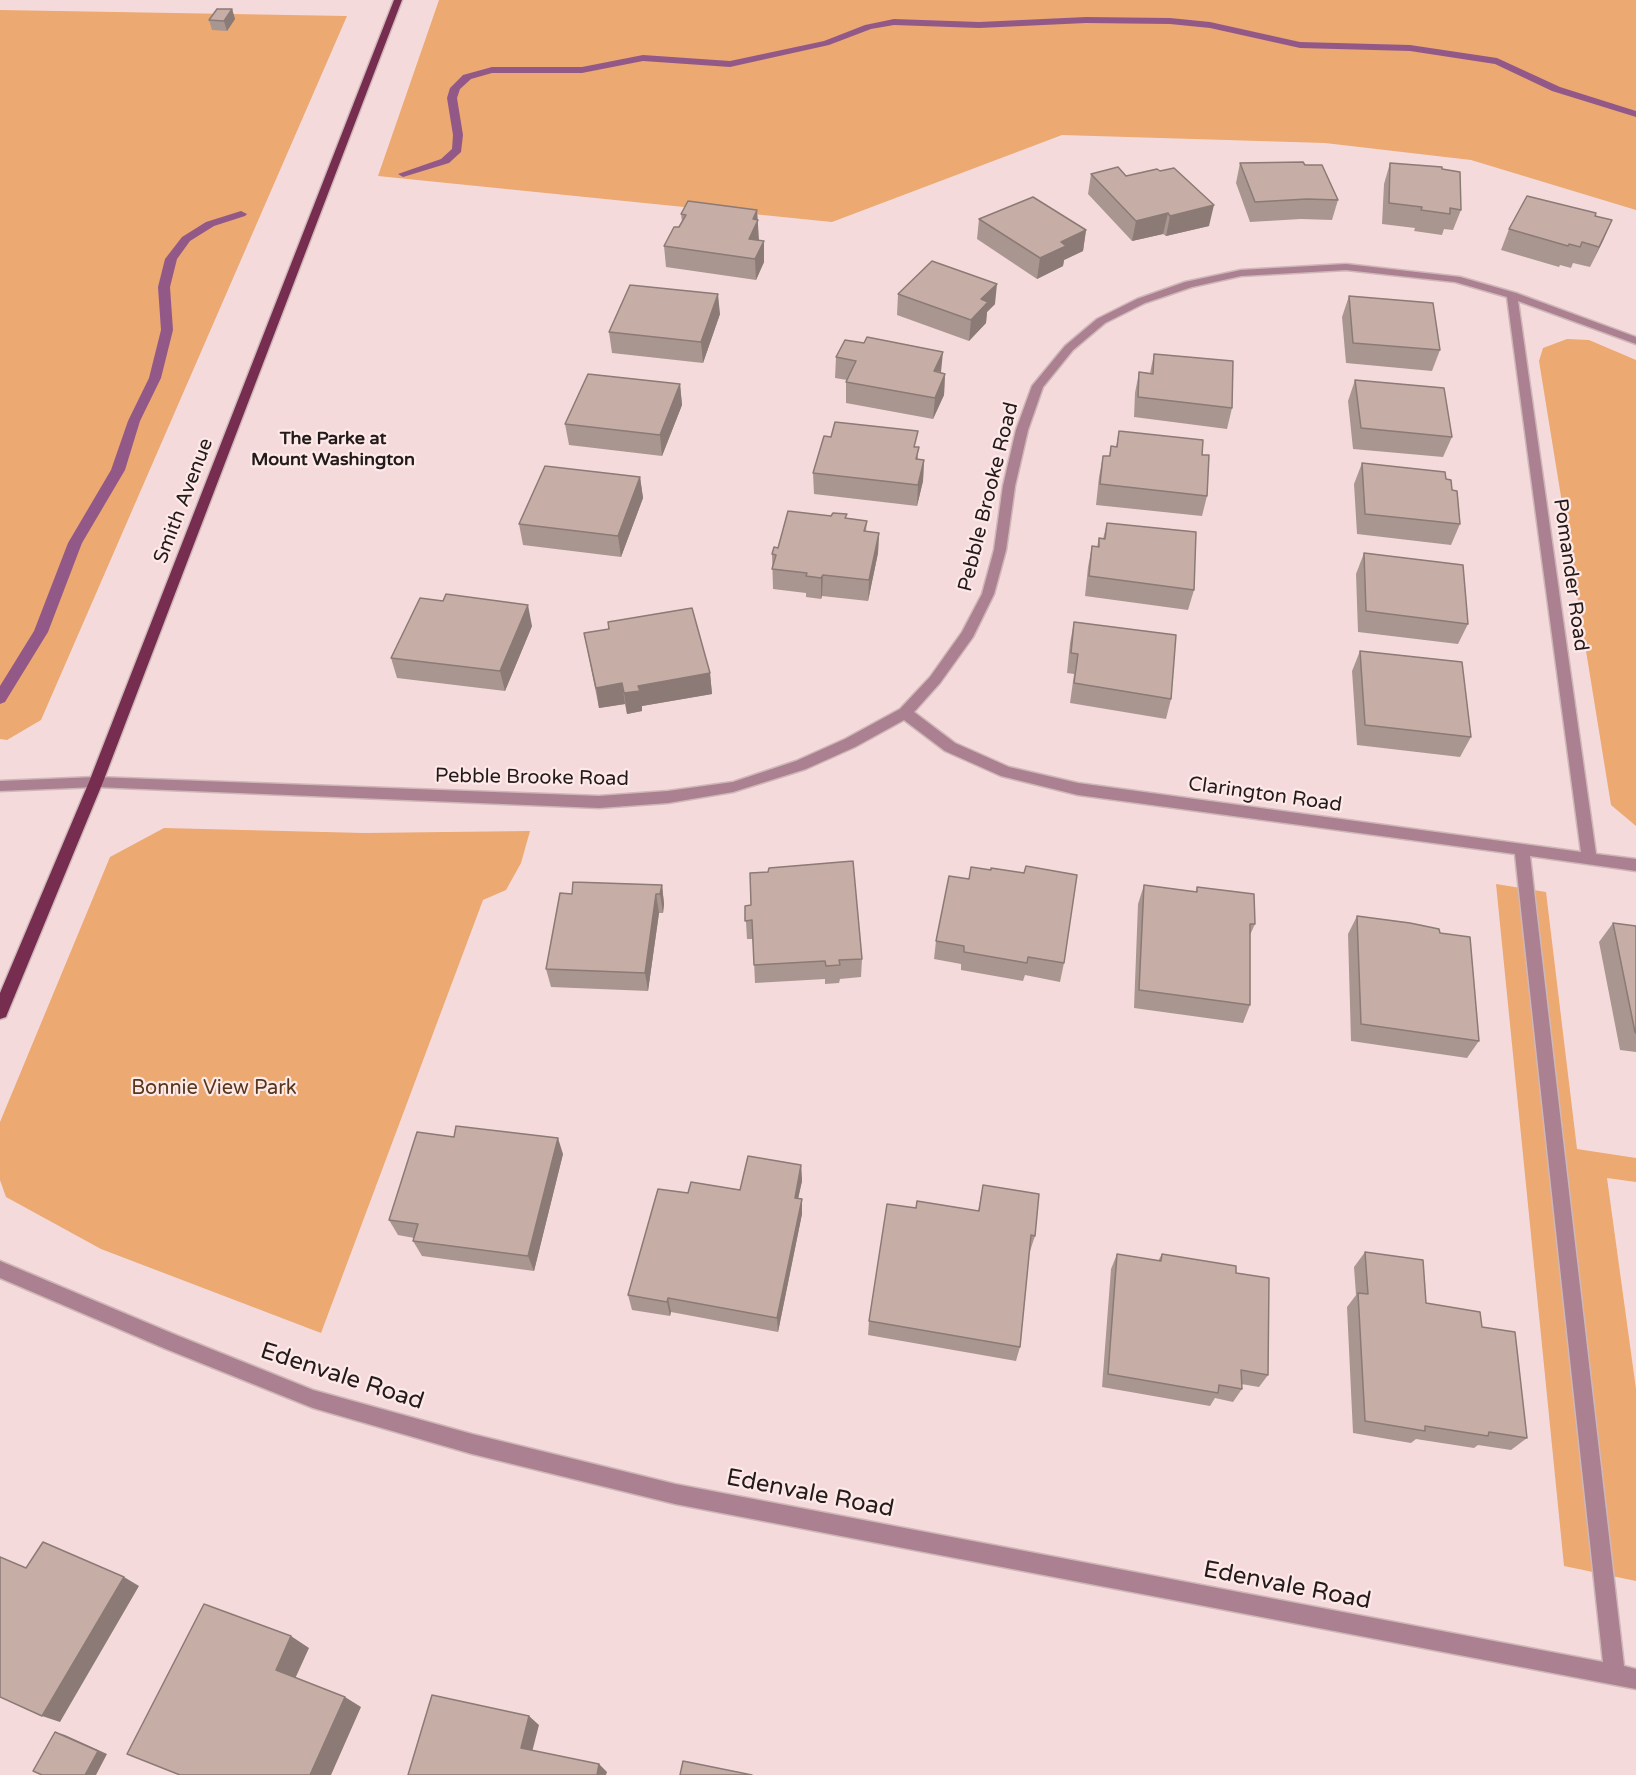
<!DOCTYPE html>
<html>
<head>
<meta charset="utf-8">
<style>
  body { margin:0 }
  canvas { display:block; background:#f5dadb }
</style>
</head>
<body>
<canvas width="1636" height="1775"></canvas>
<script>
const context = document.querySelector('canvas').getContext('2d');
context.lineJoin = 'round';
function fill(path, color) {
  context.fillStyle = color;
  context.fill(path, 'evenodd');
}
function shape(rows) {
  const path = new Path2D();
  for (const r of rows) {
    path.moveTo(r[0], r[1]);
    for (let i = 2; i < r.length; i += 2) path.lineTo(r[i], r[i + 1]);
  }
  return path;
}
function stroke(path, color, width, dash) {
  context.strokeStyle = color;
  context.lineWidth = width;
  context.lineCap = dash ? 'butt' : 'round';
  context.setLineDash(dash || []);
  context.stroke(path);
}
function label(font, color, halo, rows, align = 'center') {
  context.font = font + ' "Varela Round",sans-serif';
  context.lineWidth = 4.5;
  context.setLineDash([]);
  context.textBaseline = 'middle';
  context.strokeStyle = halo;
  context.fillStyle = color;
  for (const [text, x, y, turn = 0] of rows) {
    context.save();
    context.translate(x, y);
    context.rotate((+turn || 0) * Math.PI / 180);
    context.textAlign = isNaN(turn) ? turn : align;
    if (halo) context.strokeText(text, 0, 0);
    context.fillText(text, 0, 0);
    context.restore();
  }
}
const green = shape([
  [439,0,1636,0,1636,210,1471,160,1325,143,1062,135,832,222,378,176],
  [0,10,347,16,41,720,7,740,0,739],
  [1567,339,1589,340,1636,360,1636,826,1611,805,1539,361,1543,348],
  [164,828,364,833,530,831,521,863,506,890,483,900,321,1333,101,1249,6,1197,0,1180,0,1122,110,857],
  [1496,884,1546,892,1577,1149,1636,1158,1636,1182,1607,1178,1636,1389,1636,1581,1564,1566]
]);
const stream = shape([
  [1086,17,1170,18,1210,22,1300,42,1410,45,1497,58,1560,87,1636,111,1636,117,1552,91,1495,64,1410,51,1300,48,1210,28,1170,24,1086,23,979,28,894,25,871,29,829,45,730,67,643,61,582,73,492,73,471,79,460,89,457,98,463,135,461,152,449,163,403,177,398,174,441,159,452,149,453,135,447,98,450,88,463,75,492,67,582,67,643,55,730,61,824,41,865,25,894,19,979,22,1086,17],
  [241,211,247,214,245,216,214,226,190,241,177,259,170,287,173,330,161,378,140,421,125,470,82,543,48,632,5,702,0,704,0,686,34,631,68,543,111,470,128,421,149,378,161,330,158,287,165,259,182,237,206,222,241,211]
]);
const minor = shape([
  [1346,264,1460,277,1516,293,1636,337,1636,344,1518,301,1596,854,1636,859,1636,871,1530,856,1624,1666,1636,1669,1636,1689,675,1504,472,1454,313,1408,166,1349,0,1278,0,1261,176,1335,313,1390,472,1434,675,1484,1603,1662,1515,854,1078,795,1001,776,945,751,904,720,855,747,806,769,733,792,668,803,599,808,96,787,0,791,0,781,96,777,599,796,668,791,733,782,796,761,845,739,900,709,930,677,962,632,982,594,994,550,1003,486,1016,430,1032,386,1065,346,1097,319,1137,299,1185,282,1241,270,1346,264],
  [1346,270,1455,282,1507,297,1581,852,1078,783,1009,767,955,743,914,712,940,683,973,637,994,594,1006,550,1015,486,1028,430,1043,387,1073,350,1105,323,1145,303,1192,287,1241,276,1346,270]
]);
const major = shape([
  [394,0,402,0,103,782,8,1012,6,1017,0,1019,0,993,89,782,394,0]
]);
const wall = shape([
  [232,9,235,19,227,31,212,30,209,20],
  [1240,163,1305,165,1338,200,1332,220,1301,219,1250,222,1236,183],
  [1390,163,1442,169,1461,210,1453,230,1444,229,1442,235,1414,231,1415,228,1382,224,1384,184],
  [1091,174,1126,176,1209,226,1166,236,1163,234,1132,241,1088,194],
  [757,210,758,241,764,262,756,280,666,267,664,246,679,227,682,222,681,214],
  [1595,216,1612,220,1590,267,1573,263,1571,268,1560,265,1559,267,1501,250,1509,229],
  [979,219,1086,230,1083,251,1064,260,1063,266,1037,279,977,239],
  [898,294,995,304,987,312,986,323,969,341,897,315],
  [1349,296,1440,350,1432,371,1346,363,1342,317],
  [720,314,703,363,612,353,609,332],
  [1154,354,1232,408,1227,429,1134,417,1135,393,1139,372,1150,373],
  [836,357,945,374,944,395,933,419,846,403,846,382,847,380,835,378],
  [1355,380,1452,437,1443,457,1353,449,1348,401],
  [680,384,682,405,662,456,569,445,565,424],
  [1119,431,1202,455,1207,496,1202,516,1096,505,1099,477,1103,456,1109,456,1111,446,1116,447],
  [917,447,918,459,924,460,923,481,917,506,814,494,813,473],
  [1362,463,1446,479,1460,524,1451,545,1357,534,1354,484],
  [640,477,643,498,621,557,523,545,519,524],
  [846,518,867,521,866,531,879,533,878,553,868,601,822,596,821,599,806,597,806,593,773,589,772,554],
  [1107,523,1194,590,1188,610,1085,596,1088,567,1092,546,1097,547,1099,538,1103,539],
  [1364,553,1468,624,1458,644,1358,632,1356,574],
  [608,622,710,673,712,694,642,706,642,711,627,714,625,704,599,708,584,633,609,629],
  [1074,622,1171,699,1166,719,1070,703,1074,674,1067,673,1070,643],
  [532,626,505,691,397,678,391,658],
  [1360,651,1471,737,1460,757,1357,745,1352,671],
  [949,876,1064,963,1060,982,1025,975,1023,981,961,970,961,964,934,959,936,941],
  [662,885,664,904,663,913,659,913,648,991,551,987,546,969,572,894],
  [1144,885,1196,892,1197,887,1255,924,1250,935,1250,1005,1243,1023,1134,1008,1138,904],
  [745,906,862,959,861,977,840,979,839,983,825,984,825,979,755,983,753,939,747,939],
  [1357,916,1440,933,1479,1041,1467,1058,1351,1041,1348,934],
  [1613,923,1636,926,1636,1052,1620,1050,1599,942],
  [563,1154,534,1271,422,1256,413,1241,414,1238,398,1235,389,1220],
  [801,1165,802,1181,798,1198,802,1199,802,1214,778,1332,671,1312,670,1316,632,1310,628,1295,688,1193,740,1190],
  [983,1185,1035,1236,1030,1251,1029,1250,1020,1347,1016,1361,868,1335,869,1321,916,1208,917,1201,978,1211],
  [1365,1252,1426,1303,1482,1327,1527,1438,1511,1450,1478,1445,1474,1448,1416,1439,1411,1443,1353,1433,1347,1307,1356,1295,1354,1267],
  [1117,1254,1158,1261,1162,1254,1236,1273,1268,1375,1259,1387,1241,1384,1242,1389,1233,1402,1215,1398,1210,1406,1102,1387,1111,1269]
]);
const shadedWall = shape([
  [232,9,235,19,227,31,224,21],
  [1214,205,1209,226,1166,236,1170,216],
  [757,210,759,240,750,260,749,239,753,219],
  [1168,213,1163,234,1132,241,1136,221],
  [1612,220,1603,241,1590,267,1599,247],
  [1086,230,1083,251,1064,260,1063,266,1037,279,1040,258,1061,242],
  [764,241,764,262,756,280,755,259],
  [997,284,995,304,987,312,986,323,969,341,971,320,981,299],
  [718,294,720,314,703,363,701,342],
  [943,352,941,372,934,371],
  [945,374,944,395,933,419,935,398],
  [680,384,682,405,662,456,660,435],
  [924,460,923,481,917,506,918,485],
  [640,477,643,498,621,557,618,536],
  [879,533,878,553,868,601,869,580],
  [823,575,822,596,821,599,821,578],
  [528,605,532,626,505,691,500,671],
  [710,673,712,694,642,706,642,711,627,714,624,693,638,686],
  [622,683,625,704,599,708,596,688],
  [662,885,664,904,663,913,660,894],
  [656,894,659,913,648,991,645,973],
  [558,1138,563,1154,534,1271,528,1256],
  [801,1165,802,1181,795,1213,795,1198],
  [802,1199,802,1214,778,1332,777,1318],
  [668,1298,671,1312,670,1316,667,1302],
  [124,1577,139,1586,60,1722,42,1716],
  [291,1636,309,1648,294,1681,276,1670],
  [345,1697,361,1707,331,1775,310,1775],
  [529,1716,539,1725,531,1756,521,1748],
  [55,1732,65,1735,107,1754,96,1775,85,1775],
  [599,1764,607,1772,606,1775,597,1775]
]);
const building = shape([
  [217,9,232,9,224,21,209,20,217,9],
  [1303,162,1305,165,1322,165,1338,200,1307,199,1255,202,1240,163,1303,162],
  [1390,163,1442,167,1442,169,1460,172,1461,210,1450,208,1450,214,1421,210,1422,207,1389,203,1390,163],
  [1118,167,1126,176,1157,169,1160,171,1174,168,1214,205,1170,216,1168,213,1136,221,1091,174,1118,167],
  [1527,196,1596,213,1595,216,1612,220,1599,247,1582,242,1580,247,1569,244,1568,246,1509,229,1527,196],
  [1033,197,1086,230,1061,242,1066,246,1040,258,979,219,1033,197],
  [688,201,757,210,753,219,758,220,749,239,764,241,755,259,664,246,674,227,679,227,686,215,681,214,688,201],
  [932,261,997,284,981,299,988,302,971,320,898,294,932,261],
  [630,285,718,294,701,342,609,332,630,285],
  [1349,296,1433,303,1440,350,1353,343,1349,296],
  [867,337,943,352,934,371,945,374,935,398,846,382,856,361,836,357,845,340,864,343,867,337],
  [1154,354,1233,361,1232,408,1138,397,1139,372,1153,374,1154,354],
  [588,374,680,384,660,435,565,424,588,374],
  [1355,380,1444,388,1452,437,1361,428,1355,380],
  [835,422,918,431,914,447,919,447,916,459,924,460,918,485,813,473,824,436,831,437,835,422],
  [1119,431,1203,440,1202,455,1209,455,1207,496,1100,484,1103,456,1110,456,1111,446,1117,447,1119,431],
  [1362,463,1445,472,1446,479,1451,480,1452,490,1457,491,1460,524,1365,514,1362,463],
  [545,466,640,477,618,536,519,524,545,466],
  [788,511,831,516,833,513,847,514,845,518,867,521,864,531,879,533,869,580,823,575,821,578,806,576,807,573,772,569,776,555,772,554,774,547,778,548,788,511],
  [1107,523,1196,532,1194,590,1089,576,1092,546,1099,547,1099,538,1105,539,1107,523],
  [1364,553,1463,565,1468,624,1366,611,1364,553],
  [446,594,528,605,500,671,391,658,420,598,443,601,446,594],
  [692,608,710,673,638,686,640,691,624,693,622,683,596,688,584,633,609,629,608,622,692,608],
  [1074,622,1176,635,1171,699,1074,683,1078,654,1071,653,1074,622],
  [1360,651,1462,662,1471,737,1365,725,1360,651],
  [853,861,862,959,839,960,840,965,826,966,825,961,754,965,752,920,745,921,745,906,751,905,750,873,768,872,769,868,853,861],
  [1026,866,1077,875,1064,963,1028,957,1027,963,964,952,964,946,936,941,949,876,969,879,971,867,991,870,991,868,1024,873,1026,866],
  [573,882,662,885,660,894,656,894,645,973,546,969,560,893,572,894,573,882],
  [1144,885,1197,892,1197,887,1254,894,1255,924,1250,924,1250,1005,1139,990,1144,885],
  [1357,916,1410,923,1439,929,1440,933,1470,937,1479,1041,1361,1024,1357,916],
  [1613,923,1636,926,1636,1033,1635,1032,1613,923],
  [456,1126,558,1138,528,1256,413,1241,418,1224,389,1220,417,1132,454,1137,456,1126],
  [748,1156,801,1165,795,1198,802,1199,777,1318,668,1298,667,1302,628,1295,658,1189,688,1193,691,1182,740,1190,748,1156],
  [983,1185,1039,1194,1035,1236,1031,1235,1020,1347,869,1321,887,1204,916,1208,917,1201,979,1211,983,1185],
  [1365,1252,1423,1260,1426,1303,1480,1312,1482,1327,1515,1332,1527,1438,1489,1432,1488,1436,1425,1426,1425,1431,1365,1421,1358,1293,1368,1294,1365,1252],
  [1117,1254,1161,1261,1162,1254,1236,1266,1236,1273,1269,1278,1268,1375,1241,1370,1242,1389,1219,1385,1218,1393,1108,1374,1117,1254],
  [43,1542,124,1577,42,1716,0,1697,0,1557,26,1568,43,1542],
  [204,1604,291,1636,276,1670,345,1697,310,1775,180,1775,127,1754,204,1604],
  [432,1695,529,1716,521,1748,599,1764,597,1775,408,1775,432,1695],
  [55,1732,98,1751,85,1775,42,1775,33,1771,55,1732],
  [683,1761,752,1775,680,1775,683,1761]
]);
const farNeighbourhoodnames = [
  ["The Parke at",333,439],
  ["Mount Washington",333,460]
];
const streetNames = [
  ["Pebble Brooke Road",989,497,-76],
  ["Smith Avenue",184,501,-69],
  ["Pomander Road",1570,575,82],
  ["Pebble Brooke Road",532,778,1],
  ["Clarington Road",1265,795,8]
];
const parkNames = [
  ["Bonnie View Park",214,1089]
];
const nearStreetnames = [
  ["Edenvale Road",342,1377,18],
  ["Edenvale Road",810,1494,11],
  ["Edenvale Road",1287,1586,11]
];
fill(green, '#eca972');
fill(stream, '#925988');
stroke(minor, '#cfb7b8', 3);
stroke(major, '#cfb7b8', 3);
fill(minor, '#ab8091');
fill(major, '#762d50');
fill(wall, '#aa9690');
fill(shadedWall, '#8b7a75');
fill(building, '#c6aea7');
stroke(building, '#8b7a75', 1.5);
label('bold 18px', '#231a1a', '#fee9e9', farNeighbourhoodnames);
label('20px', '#231a1a', '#fee9e9', streetNames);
label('20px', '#573619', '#fee9e9', parkNames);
label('24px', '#231a1a', '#fee9e9', nearStreetnames);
</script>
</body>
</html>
